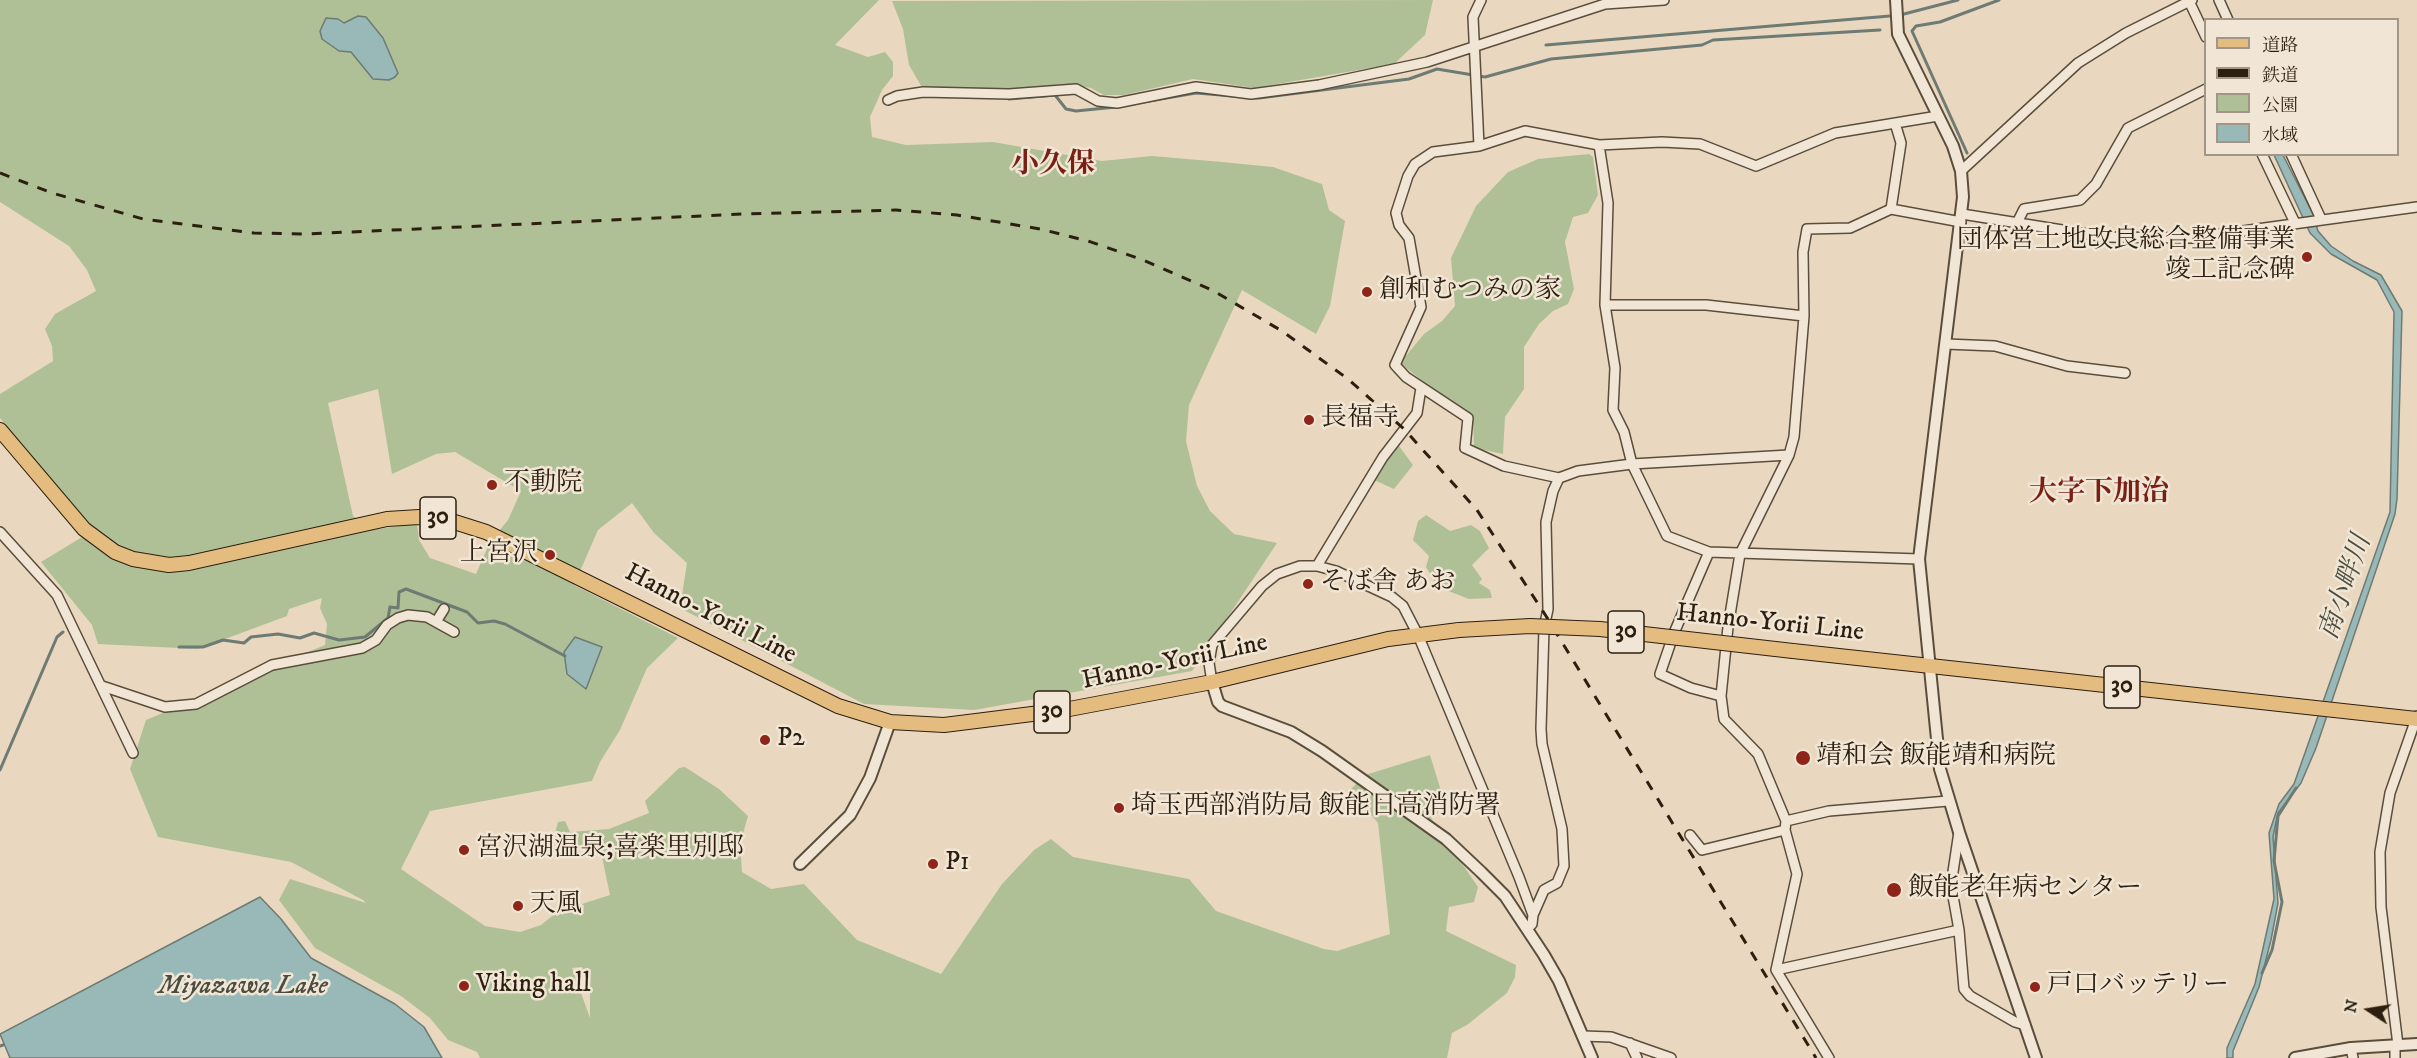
<!DOCTYPE html>
<html>
<head>
<meta charset="utf-8">
<style>
  body { margin:0 }
  #map { position:relative; width:2417px; height:1058px; overflow:hidden; background:#e9d8bf; font-family:"IM FELL DW Pica","Noto Serif JP",serif }
  canvas { display:block }
  .legend { position:absolute; left:2204px; top:18px; width:195px; height:138px; box-sizing:border-box; background:#f1e6d5; border:2px solid #a29686; margin:0; padding:8px 10px; list-style:none; font-size:18px; color:#2c1f0f }
  .legend li { display:flex; align-items:center; gap:12px; height:30px }
  .legend b { width:30px; border:2px solid #a29686 }
  .north { position:absolute; left:2339px; top:980px; width:60px; height:60px; -webkit-text-stroke:4px #f1e6d5; paint-order:stroke; rotate:282deg; font-size:16px; font-weight:700; line-height:24px; text-align:center; color:#2c1f0f }
  .north::after { content:''; display:block; margin:auto; width:21px; height:27px; background:#2c1f0f; clip-path:polygon(50% 0,100% 100%,50% 72%,0 100%) }
</style>
</head>
<body>
<div id="map">
<canvas width="2417" height="1058"></canvas>
<ul class="legend">
<li><b style="height:8px;background:#e4bc80"></b>道路</li>
<li><b style="height:8px;background:#2c1f0f"></b>鉄道</li>
<li><b style="height:16px;background:#b0c096"></b>公園</li>
<li><b style="height:16px;background:#98b9b7"></b>水域</li>
</ul>
<div class="north">N</div>
</div>
<script>
const context = document.querySelector('canvas').getContext('2d');
context.lineJoin = 'round';
function fill(path, color) {
  context.fillStyle = color;
  context.fill(path, 'evenodd');
}
function shape(rows) {
  const path = new Path2D();
  for (const r of rows) {
    path.moveTo(r[0], r[1]);
    for (let i = 2; i < r.length; i += 2) path.lineTo(r[i], r[i + 1]);
  }
  return path;
}
function stroke(path, color, width, dash) {
  context.strokeStyle = color;
  context.lineWidth = width;
  context.lineCap = dash ? 'butt' : 'round';
  context.setLineDash(dash || []);
  context.stroke(path);
}
function label(font, color, halo, rows, align = 'center') {
  context.font = font + ' "IM FELL DW Pica","Noto Serif JP",serif';
  context.lineWidth = 5;
  context.setLineDash([]);
  context.textBaseline = 'middle';
  context.strokeStyle = halo;
  context.fillStyle = color;
  for (const [text, x, y, turn = 0] of rows) {
    context.save();
    context.translate(x, y);
    context.rotate((+turn || 0) * Math.PI / 180);
    context.textAlign = isNaN(turn) ? turn : align;
    if (halo) context.strokeText(text, 0, 0);
    context.fillText(text, 0, 0);
    context.restore();
  }
}
const green = shape([
  [0,0,879,0,835,45,868,57,885,52,893,62,893,76,882,90,870,117,872,137,906,145,993,142,1102,161,1152,156,1222,162,1273,167,1322,184,1329,210,1345,221,1330,306,1316,334,1242,290,1189,405,1186,441,1197,486,1210,511,1234,534,1277,543,1192,671,974,710,864,704,680,608,687,563,654,533,632,503,598,530,574,585,678,638,647,668,620,730,600,762,592,781,430,811,401,869,485,926,520,932,541,925,557,912,610,895,602,857,554,837,558,822,565,821,570,832,609,829,649,813,645,801,679,768,685,767,719,789,748,816,740,844,742,872,771,889,804,884,857,940,941,974,1002,884,1034,850,1051,839,1073,857,1189,879,1216,911,1324,949,1337,951,1390,934,1378,823,1350,790,1365,775,1430,755,1446,807,1431,818,1478,887,1474,902,1449,907,1446,931,1516,965,1515,977,1507,993,1467,1025,1452,1033,1447,1058,480,1058,477,1052,448,1040,430,1018,401,996,315,948,279,900,290,879,366,903,363,900,291,862,158,837,130,769,146,720,325,645,327,624,320,608,322,598,289,609,287,616,198,649,98,644,92,625,41,562,92,531,0,418,0,394,53,361,52,346,45,329,55,314,96,291,87,270,69,246,0,202],
  [378,389,392,474,436,454,455,452,521,491,508,520,490,542,476,574,430,558,419,540,417,523,372,530,353,516,328,403],
  [582,967,590,993,590,1018,572,968],
  [1433,0,1425,35,1394,64,1254,88,1193,79,1124,95,1104,95,1091,88,1070,84,927,96,909,65,903,29,892,1],
  [1589,154,1593,157,1598,195,1588,213,1573,217,1565,242,1574,289,1568,304,1553,311,1539,324,1524,347,1524,389,1505,417,1503,454,1474,448,1473,421,1400,363,1424,334,1442,321,1455,306,1451,258,1476,206,1508,172,1538,159],
  [1394,446,1399,446,1413,465,1394,489,1374,480],
  [1426,515,1450,531,1471,525,1480,531,1489,548,1472,565,1482,579,1479,583,1490,590,1492,598,1469,599,1438,587,1426,567,1429,556,1413,540,1418,521]
]);
const water = shape([
  [358,16,366,17,383,38,398,73,395,77,389,80,373,79,351,52,339,51,322,39,320,31,326,18,338,19,344,23,358,16],
  [2274,155,2283,155,2313,214,2318,231,2331,246,2353,261,2381,275,2402,311,2397,499,2395,514,2316,748,2301,783,2278,813,2273,837,2278,903,2271,940,2259,987,2233,1051,2233,1058,2227,1058,2227,1048,2255,984,2274,899,2269,833,2279,804,2294,784,2390,512,2394,312,2377,280,2331,254,2310,233,2274,155],
  [575,637,602,647,586,689,567,674,564,652,575,637],
  [260,897,281,919,311,958,395,1004,424,1027,442,1058,10,1058,0,1034,260,897]
]);
const stream = shape([
  [1904,14,1958,0],
  [1546,45,1890,16],
  [1009,99,1055,95,1066,109,1076,111,1116,107],
  [1137,103,1196,93,1259,98,1409,79,1437,69,1485,77,1551,59,1702,45,1713,40,1880,30],
  [1967,153,1912,31,1916,26,1940,22,1999,0],
  [179,647,203,647,223,640,244,643,251,637,278,634,300,638,314,633,339,640,365,637,388,618,390,607,398,608,399,592,406,589,467,612,478,623,494,621,505,624,565,656],
  [0,770,57,637,63,632],
  [2262,973,2272,950,2282,902,2274,861,2278,816,2296,788],
  [0,1046,3,1045]
]);
const minor = shape([
  [2219,0,2228,20],
  [2189,1,2206,37],
  [888,100,897,96,923,92,1009,94,1076,89,1098,101,1117,103,1196,87,1251,94,1319,85,1427,62,1605,4,1664,0],
  [1599,145,1608,203,1605,305,1615,368,1613,410,1624,432,1632,464,1667,536,1709,552,1919,559],
  [1479,146,1473,17,1481,0],
  [2262,154,2295,223],
  [2291,154,2321,219],
  [1961,171,2078,63,2126,33,2192,0],
  [1891,209,1901,143,1895,123],
  [1962,214,2106,237,2192,238,2417,207],
  [2017,223,2024,209,2080,200,2096,184,2128,128,2206,89],
  [1605,305,1706,305,1804,316],
  [1946,344,1995,346,2067,366,2125,373],
  [1789,455,1740,554,1728,627,1721,696,1724,719,1758,754,1786,821,1785,830,1797,874,1776,970,1829,1058],
  [1559,478,1504,466,1465,448,1468,418,1406,377,1395,365,1421,307,1409,238,1399,225,1396,213,1408,176,1415,164,1433,152,1479,146,1525,131,1599,145,1662,142,1700,144,1756,166,1835,133,1938,116],
  [0,532,57,595,133,753],
  [1709,552,1674,633,1660,674,1691,688,1721,696],
  [1317,566,1383,457,1417,413,1421,388],
  [436,622,444,609],
  [1212,682,1209,663,1212,645,1262,586,1277,574,1300,566,1317,566,1336,571,1392,597,1403,606,1418,635,1519,877,1533,915,1532,924,1527,929],
  [102,686,165,707,196,704,272,665,362,648,376,640,387,625,398,618,408,615,427,617,454,632],
  [1786,821,1829,811,1948,801],
  [1959,832,1951,885,1959,930,1964,989,1970,996,2015,1022,2025,1025],
  [1690,835,1702,850,1785,830],
  [1533,915,1544,890,1557,883,1564,866,1562,829,1542,744,1541,729,1544,628,1548,609,1546,522,1553,491,1559,478,1578,471,1632,464,1789,455,1794,437,1804,316,1803,252,1807,229,1850,228,1891,209,1961,222],
  [1776,970,1959,930],
  [1583,1036,1611,1037,1671,1058],
  [1630,1043,1637,1058],
  [2395,1045,2395,1058],
  [2398,1045,2381,907,2380,852,2390,793,2417,716],
  [2351,1048,2353,1058]
]);
const tertiary = shape([
  [1896,0,1898,34,1953,146,1961,171,1963,197,1919,559,1940,769,1959,832,2036,1058],
  [1212,682,1218,702,1222,706,1291,732,1322,751,1446,839,1481,872,1505,896,1544,955,1559,981,1592,1058],
  [800,864,850,815,870,778,890,722],
  [2295,1058,2351,1048,2417,1044]
]);
const primary = shape([
  [0,430,84,529,115,552,133,559,169,565,189,563,387,519,419,517,445,519,486,532,838,706,890,722,944,725,1064,710,1212,682,1388,639,1459,630],
  [1793,651,2417,719]
]);
const rail = shape([
  [0,173,52,193,143,219,254,233,306,234,744,214,896,210,957,215,1040,229,1088,241,1143,260,1212,290,1282,331,1348,379,1404,429,1477,510,1546,616,1816,1058]
]);
const primaryBridge = shape([
  [1459,630,1530,626,1600,629,1793,651]
]);
const markers = [
  [2307,257,6,"#8f2418"],
  [1367,292,6,"#8f2418"],
  [1309,420,6,"#8f2418"],
  [492,485,6,"#8f2418"],
  [550,555,6,"#8f2418"],
  [1308,584,6,"#8f2418"],
  [765,740,6,"#8f2418"],
  [1803,758,8,"#8f2418"],
  [1119,808,6,"#8f2418"],
  [464,850,6,"#8f2418"],
  [933,864,6,"#8f2418"],
  [1894,890,8,"#8f2418"],
  [518,906,6,"#8f2418"],
  [464,986,6,"#8f2418"],
  [2035,987,6,"#8f2418"]
];
const shields = [
  [438,518,36],
  [1626,632,36],
  [2122,687,36],
  [1052,712,36]
];
const shieldNames = [
  ["30",438,518],
  ["30",1626,632],
  ["30",2122,687],
  ["30",1052,712]
];
const poiNames = [
  ["団体営土地改良総合整備事業",2295,242,"right"],
  ["竣工記念碑",2295,272,"right"],
  ["創和むつみの家",1379,292],
  ["長福寺",1321,420],
  ["不動院",504,485],
  ["上宮沢",538,555,"right"],
  ["そば舎 あお",1320,584],
  ["P2",777,740],
  ["靖和会 飯能靖和病院",1816,758],
  ["埼玉西部消防局 飯能日高消防署",1131,808],
  ["宮沢湖温泉;喜楽里別邸",476,850],
  ["P1",945,864],
  ["飯能老年病センター",1908,890],
  ["天風",530,906],
  ["Viking hall",476,986],
  ["戸口バッテリー",2047,987]
];
const streetNames = [
  ["Hanno-Yorii Line",710,615,27],
  ["Hanno-Yorii Line",1770,624,6],
  ["Hanno-Yorii Line",1175,663,-12]
];
const waterNames = [
  ["南小畔川",2347,588,-71],
  ["Miyazawa Lake",243,987]
];
const quarterNames = [
  ["小久保",1053,166],
  ["大字下加治",2099,494]
];
fill(green, '#b0c096');
fill(water, '#98b9b7');
stroke(water, '#6d7b74', 1.5);
stroke(stream, '#6d7b74', 3);
stroke(minor, '#5b4d3b', 12);
stroke(tertiary, '#5b4d3b', 14);
stroke(primary, '#2c1f0f', 16);
stroke(minor, '#f1e6d5', 9);
stroke(tertiary, '#f1e6d5', 10);
stroke(primary, '#e4bc80', 14);
stroke(rail, '#2c1f0f', 3, [10, 10]);
stroke(primaryBridge, '#2c1f0f', 16, []);
stroke(primaryBridge, '#e4bc80', 14);
for (const [x, y, r, color] of markers) {
  const dot = new Path2D();
  dot.arc(x, y, r, 0, 2 * Math.PI);
  context.fillStyle = color;
  context.fill(dot);
  stroke(dot, '#f1e6d5', 2);
}
for (const [x, y, w] of shields) {
  const box = new Path2D();
  box.roundRect(x - w / 2, y - 21, w, 42, 4.5);
  context.fillStyle = '#f1e6d5';
  context.fill(box);
  stroke(box, '#2c1f0f', 1.5);
}
label('bold 24px', '#2c1f0f', null, shieldNames);
label('26px', '#2c1f0f', '#f1e6d5', poiNames, 'left');
label('26px', '#2c1f0f', '#f1e6d5', streetNames);
label('italic 27px', '#4c4d41', '#f1e6d5', waterNames);
label('bold 28px', '#7a1f14', '#f1e6d5', quarterNames);
</script>
</body>
</html>
